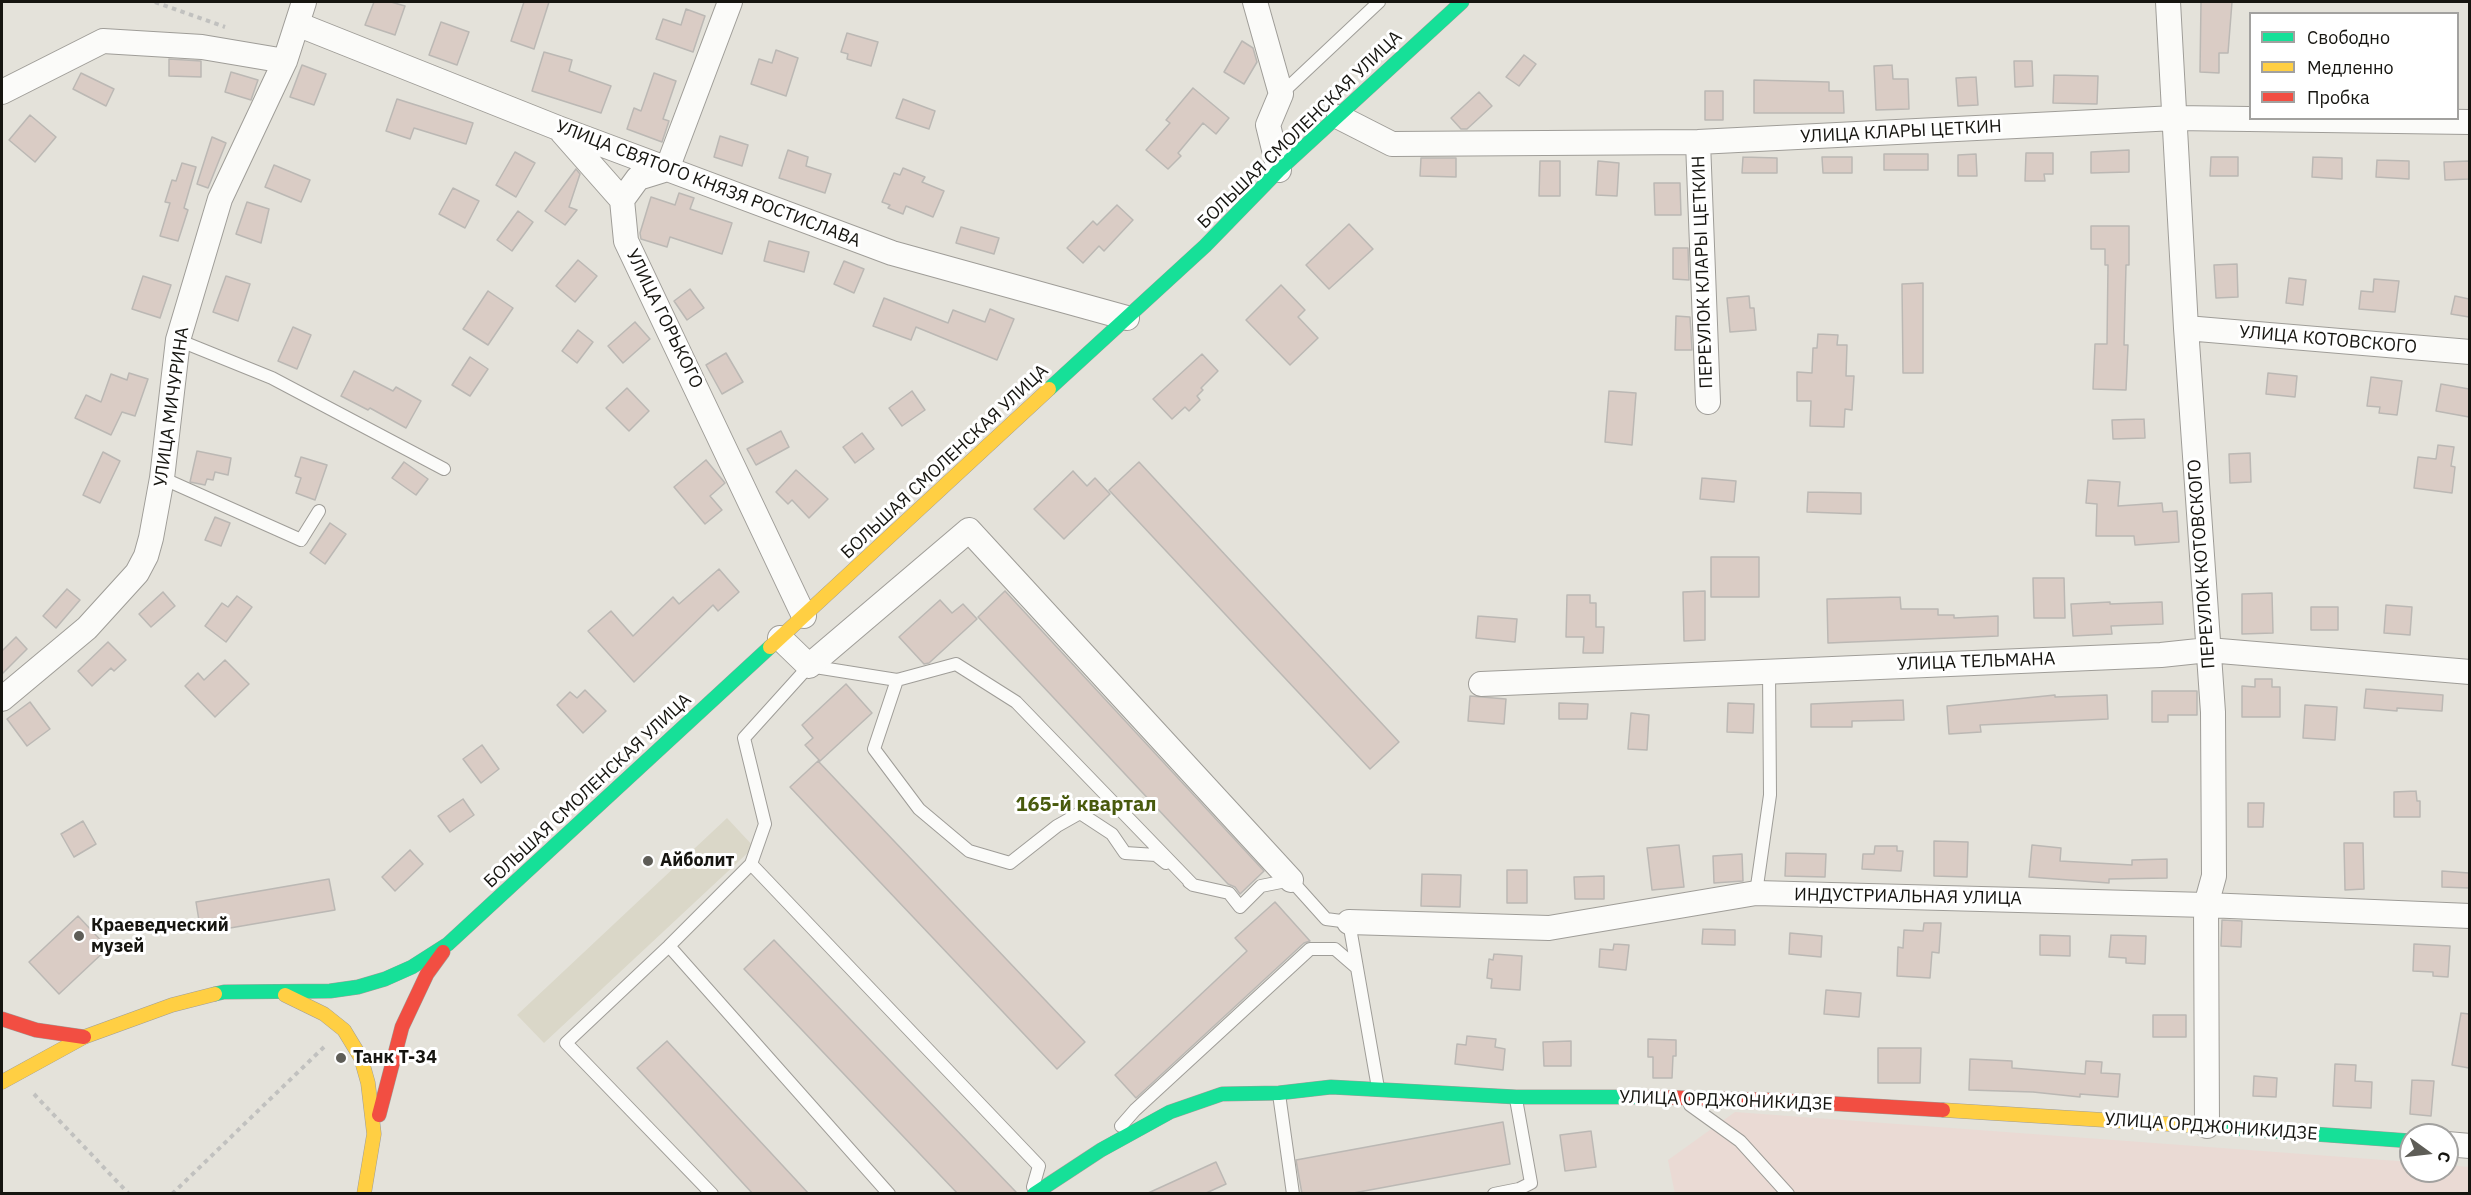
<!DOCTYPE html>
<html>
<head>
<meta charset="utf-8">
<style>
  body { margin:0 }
  #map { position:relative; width:2471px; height:1195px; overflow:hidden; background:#e4e2da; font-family:"IBM Plex Sans",sans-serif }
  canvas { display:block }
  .frame { position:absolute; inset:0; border:3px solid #161510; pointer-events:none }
  .legend { position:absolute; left:2249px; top:12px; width:210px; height:108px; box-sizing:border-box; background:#fff; border:2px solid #a2a19f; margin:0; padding:8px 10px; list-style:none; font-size:18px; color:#161510 }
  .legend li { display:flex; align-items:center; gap:12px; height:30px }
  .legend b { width:30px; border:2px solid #a2a19f }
  .north { position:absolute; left:2399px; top:1123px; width:60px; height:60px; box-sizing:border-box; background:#fff; border:2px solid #a2a19f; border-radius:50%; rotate:105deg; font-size:16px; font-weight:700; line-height:24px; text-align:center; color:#161510 }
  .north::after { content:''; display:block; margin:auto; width:21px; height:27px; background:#5e5d57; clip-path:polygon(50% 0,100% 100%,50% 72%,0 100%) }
</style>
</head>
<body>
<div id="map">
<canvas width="2471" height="1195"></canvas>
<div class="frame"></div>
<ul class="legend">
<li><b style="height:8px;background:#16e098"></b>Свободно</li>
<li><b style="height:8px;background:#ffcf43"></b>Медленно</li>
<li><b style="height:8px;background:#f24e42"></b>Пробка</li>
</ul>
<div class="north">С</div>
</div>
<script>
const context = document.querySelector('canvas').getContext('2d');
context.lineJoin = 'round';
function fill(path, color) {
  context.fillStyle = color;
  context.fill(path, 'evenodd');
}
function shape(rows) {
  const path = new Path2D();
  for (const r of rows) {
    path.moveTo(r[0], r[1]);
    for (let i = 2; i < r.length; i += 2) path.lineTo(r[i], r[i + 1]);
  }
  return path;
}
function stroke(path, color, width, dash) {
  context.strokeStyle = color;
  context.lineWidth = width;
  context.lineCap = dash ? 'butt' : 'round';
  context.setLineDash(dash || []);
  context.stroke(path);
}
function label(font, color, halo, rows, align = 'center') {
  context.font = font + ' "IBM Plex Sans",sans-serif';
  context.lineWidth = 6;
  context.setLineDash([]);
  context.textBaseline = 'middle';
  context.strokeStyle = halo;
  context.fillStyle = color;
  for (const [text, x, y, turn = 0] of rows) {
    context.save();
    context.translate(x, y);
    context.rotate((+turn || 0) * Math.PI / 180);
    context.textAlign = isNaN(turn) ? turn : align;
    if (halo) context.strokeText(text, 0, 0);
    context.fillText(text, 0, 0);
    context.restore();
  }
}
const industrial = shape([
  [1735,1112,2411,1162,2411,1171,2447,1171,2447,1165,2469,1167,2470,1193,1675,1194,1668,1160]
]);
const built = shape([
  [727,818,754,847,544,1043,517,1015]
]);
const building = shape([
  [374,2,391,2,405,6,395,35,365,25,374,2],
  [524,2,549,2,534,49,511,41,524,2],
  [2201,2,2232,2,2228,53,2219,53,2219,73,2200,72,2201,2],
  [686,9,705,16,693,52,656,39,663,19,681,25,686,9],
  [441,22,469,32,457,65,429,55,441,22],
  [847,33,878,42,871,66,847,59,848,54,841,52,847,33],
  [1242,41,1253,48,1257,62,1244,84,1224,72,1242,41],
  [776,50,798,58,786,96,751,84,759,59,772,63,776,50],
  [544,52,572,60,569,71,611,86,601,113,532,91,544,52],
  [1524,55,1536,64,1519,86,1506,77,1524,55],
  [169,59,201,61,201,77,169,76,169,59],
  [2014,61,2032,61,2033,86,2015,87,2014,61],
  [302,65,326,74,314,105,290,97,302,65],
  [1892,65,1893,79,1908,79,1909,109,1876,110,1874,66,1892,65],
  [231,72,258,80,251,100,225,92,231,72],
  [81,73,114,89,106,106,73,89,81,73],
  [654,73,676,81,663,119,669,121,662,142,627,129,634,108,641,111,654,73],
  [2054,75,2098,76,2097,104,2053,103,2054,75],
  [1976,77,1978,105,1958,106,1956,78,1976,77],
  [1754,80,1829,82,1829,91,1843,91,1844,113,1754,113,1754,80],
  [1193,88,1229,118,1216,134,1203,123,1178,153,1181,156,1168,169,1146,150,1170,123,1166,120,1193,88],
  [1705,91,1723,91,1723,120,1705,120,1705,91],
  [1479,92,1492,106,1467,129,1461,129,1451,118,1479,92],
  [397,99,473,123,466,144,414,128,410,139,386,131,397,99],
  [903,99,935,111,929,129,896,118,903,99],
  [30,115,56,137,35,162,9,140,30,115],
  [720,136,748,145,742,166,714,157,720,136],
  [212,137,226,143,208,188,197,184,212,137],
  [788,150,808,157,806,166,831,174,825,193,779,178,788,150],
  [2129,150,2129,172,2091,173,2091,152,2129,150],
  [515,152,535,163,516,197,496,185,515,152],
  [2026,153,2053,153,2053,174,2044,174,2045,181,2025,181,2026,153],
  [1884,154,1928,154,1928,170,1884,170,1884,154],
  [1976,154,1977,176,1958,176,1958,155,1976,154],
  [1743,157,1777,158,1777,173,1742,173,1743,157],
  [1822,157,1852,157,1852,173,1823,173,1822,157],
  [2211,157,2238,157,2238,176,2210,176,2211,157],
  [2313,157,2342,158,2342,179,2312,177,2313,157],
  [1421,158,1456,158,1456,177,1420,176,1421,158],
  [2377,160,2409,161,2409,179,2376,177,2377,160],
  [1540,161,1560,161,1560,196,1539,196,1540,161],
  [1598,161,1619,163,1617,196,1596,195,1598,161],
  [2469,161,2469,179,2445,180,2444,162,2469,161],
  [182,163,196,167,184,208,188,210,178,241,160,236,170,203,165,202,172,180,176,181,182,163],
  [274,165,310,180,301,202,265,187,274,165],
  [903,168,925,177,922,182,944,191,933,217,906,206,903,214,888,208,890,205,882,202,894,173,900,175,903,168],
  [576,169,580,174,569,207,577,210,565,225,545,211,576,169],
  [1654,183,1680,183,1681,215,1655,215,1654,183],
  [453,188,479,201,465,228,439,214,453,188],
  [679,193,694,198,690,209,732,223,722,254,670,237,667,247,641,239,640,233,651,197,675,205,679,193],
  [247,202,269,209,261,243,236,234,247,202],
  [1117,205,1133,220,1104,251,1099,246,1083,263,1067,248,1093,221,1097,225,1117,205],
  [518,211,533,222,512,251,497,240,518,211],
  [1349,224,1373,249,1329,289,1306,265,1349,224],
  [2091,226,2129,226,2129,265,2126,265,2124,345,2128,345,2126,390,2093,389,2095,344,2107,344,2108,265,2105,265,2105,249,2091,249,2091,226],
  [961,227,999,238,994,254,956,243,961,227],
  [769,241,809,252,804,272,764,261,769,241],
  [1673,248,1688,248,1689,280,1673,279,1673,248],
  [578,260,597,276,575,302,556,286,578,260],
  [844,261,864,269,854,293,834,284,844,261],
  [2237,264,2238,297,2216,298,2214,265,2237,264],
  [143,276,171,285,160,318,132,309,143,276],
  [226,276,250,284,238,321,213,312,226,276],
  [2289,278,2306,280,2303,305,2286,303,2289,278],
  [2374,279,2399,281,2395,312,2359,309,2361,291,2373,292,2374,279],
  [1923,283,1923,373,1903,373,1902,284,1923,283],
  [1281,285,1305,310,1298,317,1318,338,1290,365,1246,320,1281,285],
  [690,289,704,308,687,320,674,301,690,289],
  [488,291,513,308,488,345,463,329,488,291],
  [1749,296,1750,308,1754,308,1756,330,1730,332,1727,298,1749,296],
  [2455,296,2469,299,2469,317,2451,314,2455,296],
  [884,298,948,323,953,310,985,322,990,309,1014,319,997,360,916,327,911,340,873,326,884,298],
  [1676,316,1690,317,1692,350,1675,350,1676,316],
  [635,322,650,339,623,363,608,346,635,322],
  [293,327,311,335,297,369,278,361,293,327],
  [578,330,593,342,577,363,562,351,578,330],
  [1818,334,1838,335,1837,345,1847,345,1846,376,1854,376,1852,410,1845,409,1844,427,1810,426,1811,401,1797,401,1797,372,1812,373,1813,348,1817,348,1818,334],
  [726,353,743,382,722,394,706,365,726,353],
  [1202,354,1218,371,1201,388,1203,390,1197,396,1200,400,1189,411,1185,407,1172,419,1153,399,1202,354],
  [470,357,488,369,470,396,452,385,470,357],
  [354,371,393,391,396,387,421,401,406,428,370,408,368,410,341,396,354,371],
  [129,373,148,379,135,416,122,412,111,435,75,418,86,395,101,402,111,374,127,380,129,373],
  [2268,373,2297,376,2295,397,2266,394,2268,373],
  [2371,377,2402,381,2397,415,2379,413,2380,407,2367,406,2371,377],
  [2441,384,2469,389,2469,417,2436,411,2441,384],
  [627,388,649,411,629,431,606,408,627,388],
  [912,391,925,410,902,426,889,408,912,391],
  [1609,391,1636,393,1632,445,1605,442,1609,391],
  [2144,419,2145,438,2113,439,2112,420,2144,419],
  [781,431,789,447,756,465,747,449,781,431],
  [862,433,874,449,855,463,843,447,862,433],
  [2438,445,2454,447,2451,466,2455,467,2452,493,2414,488,2418,457,2436,459,2438,445],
  [197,451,231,458,228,475,215,472,213,480,207,479,205,485,190,482,197,451],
  [103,452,120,461,100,503,83,495,103,452],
  [2250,453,2251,482,2230,483,2229,454,2250,453],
  [301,457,327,465,315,500,296,493,301,478,295,476,301,457],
  [706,460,725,483,710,496,722,510,705,524,674,487,706,460],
  [404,462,428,479,416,495,392,478,404,462],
  [1139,462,1399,742,1370,769,1109,490,1139,462],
  [796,470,828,499,809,518,792,500,788,504,776,492,796,470],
  [1073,471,1087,486,1095,478,1110,494,1064,539,1034,509,1073,471],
  [1702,478,1736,481,1734,502,1700,499,1702,478],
  [2088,480,2120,482,2118,506,2162,503,2163,512,2177,511,2179,542,2135,545,2134,536,2096,536,2097,504,2086,503,2088,480],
  [1808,492,1861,493,1861,514,1807,512,1808,492],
  [215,517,230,523,221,546,205,540,215,517],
  [330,523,346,534,325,564,310,553,330,523],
  [1711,557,1759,557,1759,597,1711,597,1711,557],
  [719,569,739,592,718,611,713,605,634,682,588,631,611,611,633,636,673,597,679,604,719,569],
  [2033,578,2064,578,2065,618,2034,618,2033,578],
  [67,589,80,600,56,628,43,616,67,589],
  [1005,591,1264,871,1240,894,1235,887,1228,884,978,617,1005,591],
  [1705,591,1705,640,1684,641,1683,592,1705,591],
  [163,592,175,606,151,627,139,614,163,592],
  [2272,593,2273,633,2242,634,2242,594,2272,593],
  [1567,595,1590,595,1590,603,1596,603,1596,627,1604,627,1603,653,1583,653,1584,637,1566,637,1567,595],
  [237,596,252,607,226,642,205,626,222,603,228,607,237,596],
  [1900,597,1901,609,1938,609,1938,615,1954,615,1954,618,1998,616,1998,636,1828,643,1827,599,1900,597],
  [940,600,952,613,963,604,977,619,929,663,924,664,899,637,940,600],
  [2110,602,2110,604,2162,602,2163,624,2111,626,2112,634,2073,636,2071,604,2110,602],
  [2386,605,2412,607,2410,635,2384,633,2386,605],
  [2311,607,2338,607,2338,630,2311,630,2311,607],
  [1478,616,1517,619,1515,642,1476,638,1478,616],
  [16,637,27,649,2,674,2,651,16,637],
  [108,642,126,660,114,671,111,668,92,686,78,671,108,642],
  [225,660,249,684,215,717,185,686,198,673,204,680,225,660],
  [2255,679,2272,679,2272,687,2280,687,2280,717,2242,717,2242,686,2255,687,2255,679],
  [846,684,872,713,820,761,805,745,813,738,802,725,846,684],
  [2366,689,2443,695,2442,711,2397,708,2397,711,2364,708,2366,689],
  [585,690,606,711,583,733,557,705,570,692,577,698,585,690],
  [2152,691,2197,691,2197,715,2168,715,2168,722,2152,722,2152,691],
  [2055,695,2055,697,2107,695,2108,719,1980,725,1981,732,1949,734,1947,706,2055,695],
  [1470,696,1506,699,1504,724,1468,721,1470,696],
  [1903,700,1904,720,1852,721,1852,727,1811,727,1811,704,1903,700],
  [30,702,50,729,27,746,7,719,30,702],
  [1559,703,1588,704,1587,719,1559,719,1559,703],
  [1728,703,1754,704,1753,733,1727,732,1728,703],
  [2305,705,2337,707,2335,740,2303,738,2305,705],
  [1631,713,1649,715,1647,750,1628,749,1631,713],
  [482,745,499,769,481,783,463,759,482,745],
  [818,761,1085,1042,1057,1069,790,787,818,761],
  [2416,791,2417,801,2420,801,2420,817,2394,817,2394,792,2416,791],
  [463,799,474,815,450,832,438,816,463,799],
  [2248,803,2264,803,2263,827,2248,827,2248,803],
  [83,821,96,844,74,857,61,834,83,821],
  [1934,841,1968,842,1967,877,1934,876,1934,841],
  [2344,843,2363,843,2364,889,2345,890,2344,843],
  [1679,845,1684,887,1652,890,1647,848,1679,845],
  [2032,845,2061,848,2060,861,2132,865,2132,860,2167,859,2167,878,2109,879,2109,883,2029,877,2032,845],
  [1875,846,1897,846,1897,851,1903,851,1901,871,1862,869,1863,854,1874,854,1875,846],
  [410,850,423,864,395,891,382,877,410,850],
  [1786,853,1826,854,1825,877,1785,876,1786,853],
  [1742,854,1743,881,1714,883,1713,856,1742,854],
  [1507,870,1527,870,1527,903,1507,903,1507,870],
  [2442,871,2469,873,2469,888,2442,887,2442,871],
  [1422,874,1461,875,1460,907,1421,906,1422,874],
  [1604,876,1604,899,1575,899,1574,877,1604,876],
  [329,879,335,910,201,933,196,902,329,879],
  [1275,902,1310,941,1304,943,1136,1098,1115,1075,1247,951,1235,938,1275,902],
  [78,916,108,948,59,994,29,962,78,916],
  [2222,920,2242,921,2241,947,2221,946,2222,920],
  [1924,923,1941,923,1939,953,1932,952,1930,978,1897,976,1898,947,1903,948,1904,930,1923,931,1924,923],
  [1703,929,1735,930,1735,945,1702,944,1703,929],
  [1790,933,1822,936,1821,957,1789,954,1790,933],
  [2040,935,2070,936,2070,956,2040,955,2040,935],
  [2111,935,2146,936,2145,964,2126,963,2126,958,2109,957,2111,935],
  [774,940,1016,1192,1016,1194,958,1194,744,969,774,940],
  [1614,944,1629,945,1626,970,1599,967,1600,949,1613,950,1614,944],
  [2414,944,2450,946,2448,977,2433,976,2433,972,2413,971,2414,944],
  [1494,954,1522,956,1520,990,1491,988,1492,979,1487,978,1489,959,1493,960,1494,954],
  [1826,990,1861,993,1859,1017,1824,1014,1826,990],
  [2461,1013,2469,1014,2469,1068,2452,1065,2461,1013],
  [2153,1015,2186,1015,2186,1037,2153,1037,2153,1015],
  [1467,1036,1496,1039,1495,1047,1505,1049,1503,1070,1455,1064,1457,1044,1466,1045,1467,1036],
  [1648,1039,1676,1040,1676,1056,1673,1056,1672,1078,1653,1078,1653,1057,1648,1057,1648,1039],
  [667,1041,809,1194,753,1194,637,1068,667,1041],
  [1571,1041,1571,1066,1544,1066,1543,1042,1571,1041],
  [1878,1048,1921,1048,1920,1083,1878,1083,1878,1048],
  [1970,1059,2012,1061,2012,1068,2085,1074,2086,1061,2102,1062,2101,1073,2120,1074,2118,1097,2080,1094,2080,1097,2033,1092,1969,1090,1970,1059],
  [2335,1064,2356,1065,2355,1081,2372,1082,2371,1108,2333,1106,2335,1064],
  [2254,1076,2277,1078,2276,1097,2253,1096,2254,1076],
  [2412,1080,2434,1081,2431,1116,2410,1114,2412,1080],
  [1503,1122,1510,1164,1348,1194,1302,1194,1296,1160,1503,1122],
  [1591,1131,1596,1167,1565,1171,1560,1135,1591,1131],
  [1216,1162,1226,1184,1204,1194,1146,1194,1216,1162]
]);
const path = shape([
  [155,2,225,27],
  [34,1094,129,1194],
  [172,1194,324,1047]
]);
const lane = shape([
  [1281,94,1379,2],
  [178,340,272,378,444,469],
  [162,478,301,540,319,511],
  [897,680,874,749,919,809,969,851,1010,863,1057,826,1080,813,1112,834,1125,853,1156,855,1166,863],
  [751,864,1039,1166,1033,1187],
  [1189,882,1193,885,1229,893,1240,907,1261,886,1291,880,1326,919,1349,922,1378,1088],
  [1756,893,1770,795,1769,670],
  [669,946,889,1194],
  [1279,1094,1293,1194],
  [1516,1099,1531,1183,1519,1189,1520,1194],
  [1690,1105,1740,1141,1788,1194],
  [1121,1126,1135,1110,1310,949,1335,949,1357,968],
  [712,1194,566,1043,669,946,751,864,765,824,744,738,809,666,897,680,956,664,1016,702,1193,885],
  [1494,1194,1519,1189]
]);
const street = shape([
  [730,2,667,169,638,178,622,200,626,241,804,616],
  [1255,2,1281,94,1268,125,1279,170],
  [2168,2,2186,328,2213,712,2214,876,2206,905,2207,1126],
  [297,24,558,128,892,253,1127,318],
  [2,92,103,41,202,47,285,61],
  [1339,117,1392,144,1698,142,2175,118,2470,122],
  [562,132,622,200],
  [1698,142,1708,402],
  [2186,328,2470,352],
  [780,638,809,666,969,530,1291,880],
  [1481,684,2161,655,2208,650,2470,672],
  [2,699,87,628,137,573,146,556,151,538,162,478,178,340,220,199,285,61,304,2],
  [1349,922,1549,928,1756,893,2206,905,2470,916],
  [2447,1144,2470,1146]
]);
const fast = shape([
  [1049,389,1205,246,1279,170,1462,2],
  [215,994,224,992,330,991,358,987,385,979,412,967,448,944,770,647],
  [2217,1127,2411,1141],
  [1034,1194,1101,1150,1170,1112,1222,1094,1279,1093,1331,1087,1516,1097,1645,1097]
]);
const slow = shape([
  [770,647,1049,389],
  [285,995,324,1014,344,1030,361,1058,368,1083,374,1134,364,1194],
  [2,1082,84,1037,172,1005,215,994],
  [1943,1110,2217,1127]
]);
const jam = shape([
  [2,1019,36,1030,84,1037],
  [1645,1097,1771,1100,1943,1110],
  [379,1115,402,1027,427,974,443,952]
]);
const markers = [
  [648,861,6,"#5e5d57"],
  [79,936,6,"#5e5d57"],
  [341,1058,6,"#5e5d57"]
];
const streetNames = [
  ["БОЛЬШАЯ СМОЛЕНСКАЯ УЛИЦА",1300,130,-44],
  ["УЛИЦА КЛАРЫ ЦЕТКИН",1901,132,-3],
  ["УЛИЦА СВЯТОГО КНЯЗЯ РОСТИСЛАВА",708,184,21],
  ["ПЕРЕУЛОК КЛАРЫ ЦЕТКИН",1703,272,-92],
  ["УЛИЦА ГОРЬКОГО",664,319,64],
  ["УЛИЦА КОТОВСКОГО",2328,340,5],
  ["УЛИЦА МИЧУРИНА",172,407,-82],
  ["БОЛЬШАЯ СМОЛЕНСКАЯ УЛИЦА",945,462,-43],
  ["ПЕРЕУЛОК КОТОВСКОГО",2202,564,-94],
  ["УЛИЦА ТЕЛЬМАНА",1976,662,-2],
  ["БОЛЬШАЯ СМОЛЕНСКАЯ УЛИЦА",588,791,-43],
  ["ИНДУСТРИАЛЬНАЯ УЛИЦА",1908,897,1],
  ["УЛИЦА ОРДЖОНИКИДЗЕ",1726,1101,2],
  ["УЛИЦА ОРДЖОНИКИДЗЕ",2211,1127,4]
];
const poiNames = [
  ["Айболит",660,861],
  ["Краеведческий",91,926],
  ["музей",91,947],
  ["Танк Т-34",353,1058]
];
const neighbourhoodNames = [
  ["165-й квартал",1086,805]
];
fill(industrial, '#eadad4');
fill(built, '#dad7c8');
fill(building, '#daccc5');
stroke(building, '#bbb8b4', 1.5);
stroke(lane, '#9f9d98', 14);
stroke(street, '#9f9d98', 26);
stroke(fast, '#9f9d98', 15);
stroke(slow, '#9f9d98', 15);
stroke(jam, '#9f9d98', 15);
stroke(path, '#c1c1bf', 4, [4.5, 4.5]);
stroke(lane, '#fbfbf9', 12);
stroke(street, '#fbfbf9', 24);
stroke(fast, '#16e098', 14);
stroke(slow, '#ffcf43', 14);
stroke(jam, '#f24e42', 14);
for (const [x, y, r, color] of markers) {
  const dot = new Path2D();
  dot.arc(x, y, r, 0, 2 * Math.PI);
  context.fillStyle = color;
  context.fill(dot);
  stroke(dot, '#fff', 2);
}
label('18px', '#161510', '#fff', streetNames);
label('bold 18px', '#161510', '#fff', poiNames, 'left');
label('bold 20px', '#485a0d', '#fff', neighbourhoodNames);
</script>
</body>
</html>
